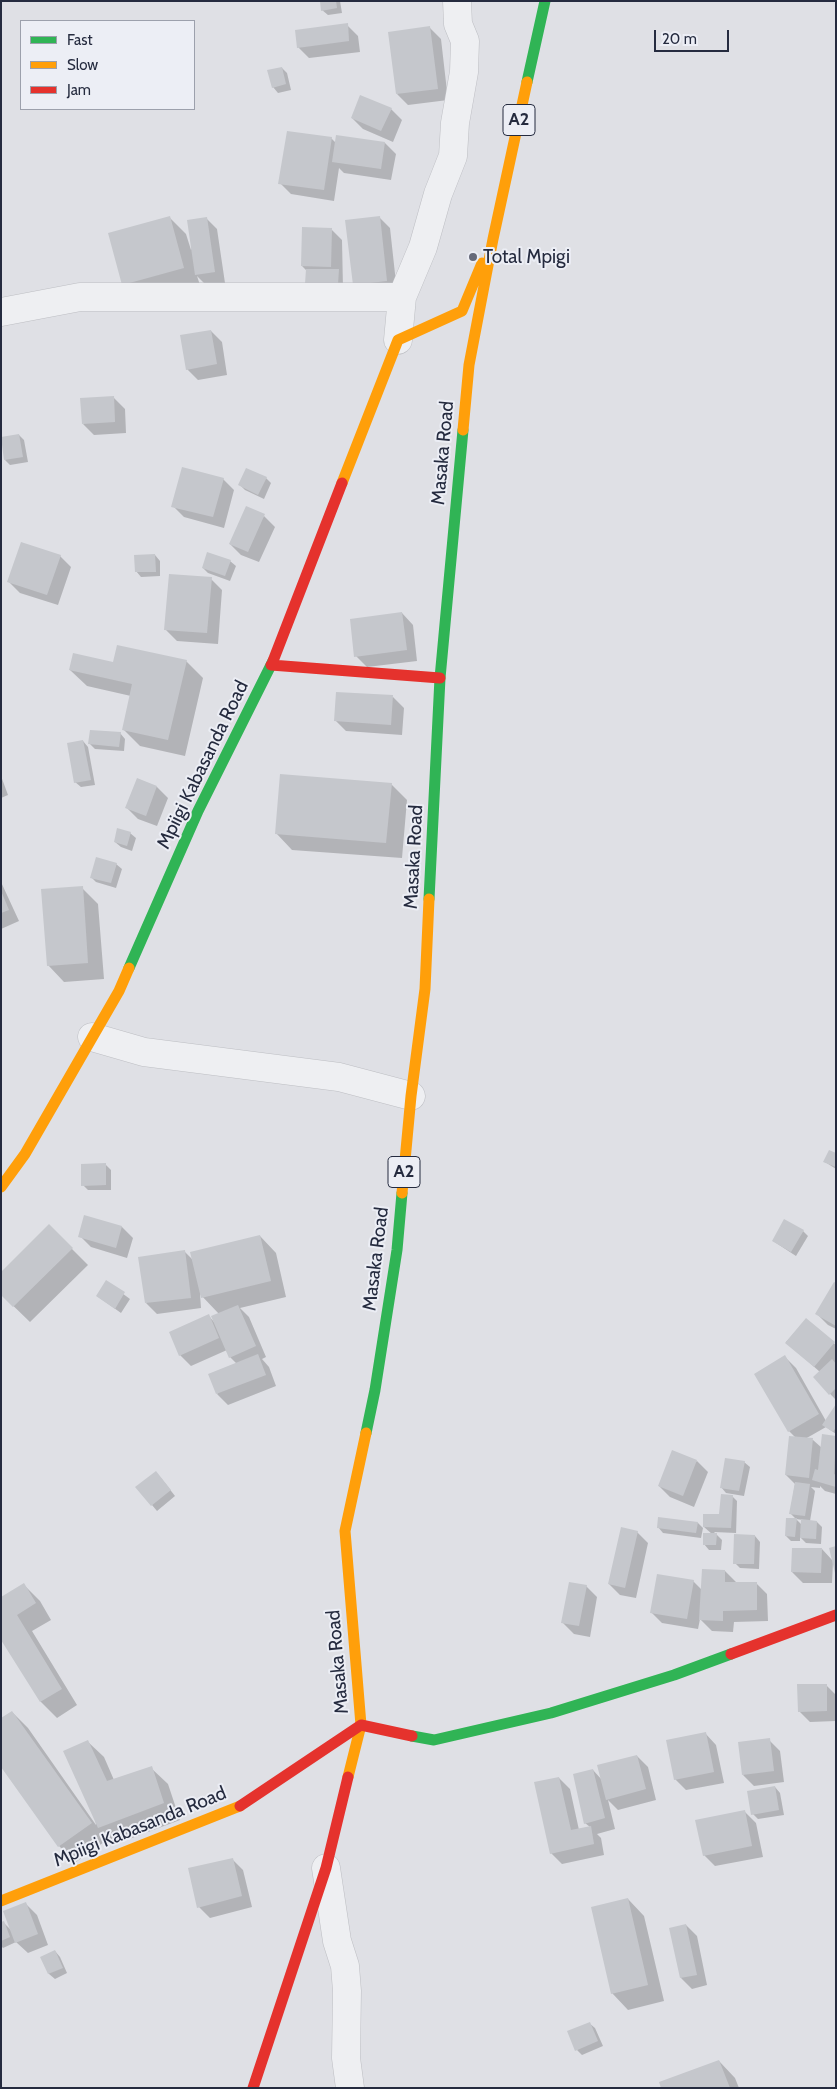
<!DOCTYPE html>
<html>
<head>
<meta charset="utf-8">
<style>
  body { margin:0 }
  #map { position:relative; width:837px; height:2089px; overflow:hidden; background:#dfe0e5; font-family:Cabin,sans-serif }
  canvas { display:block }
  .frame { position:absolute; inset:0; border:2px solid #252b3f; pointer-events:none }
  .legend { position:absolute; left:20px; top:20px; width:175px; height:90px; box-sizing:border-box; background:#eceef5; border:1px solid #9ca0ac; margin:0; padding:6px 9px; list-style:none; font-size:15px; color:#252b3f }
  .legend li { display:flex; align-items:center; gap:10px; height:25px }
  .legend b { width:25px; border:1px solid #9ca0ac }
  .scale { position:absolute; left:654px; top:30px; width:75px; height:22px; box-sizing:border-box; border:2px solid #252b3f; border-top:0; padding-left:6px; font-size:15px; line-height:18px; white-space:nowrap; color:#252b3f; -webkit-text-stroke:4px #eceef5; paint-order:stroke }
</style>
</head>
<body>
<div id="map">
<canvas width="837" height="2089"></canvas>
<div class="frame"></div>
<ul class="legend">
<li><b style="height:6px;background:#30b455"></b>Fast</li>
<li><b style="height:6px;background:#ff9f0a"></b>Slow</li>
<li><b style="height:6px;background:#e5322d"></b>Jam</li>
</ul>
<div class="scale">20 m</div>
</div>
<script>
const context = document.querySelector('canvas').getContext('2d');
context.lineJoin = 'round';
function fill(path, color) {
  context.fillStyle = color;
  context.fill(path, 'evenodd');
}
function shape(rows) {
  const path = new Path2D();
  for (const r of rows) {
    path.moveTo(r[0], r[1]);
    for (let i = 2; i < r.length; i += 2) path.lineTo(r[i], r[i + 1]);
  }
  return path;
}
function stroke(path, color, width, dash) {
  context.strokeStyle = color;
  context.lineWidth = width;
  context.lineCap = dash ? 'butt' : 'round';
  context.setLineDash(dash || []);
  context.stroke(path);
}
function label(font, color, halo, rows, align = 'center') {
  context.font = font + ' Cabin,sans-serif';
  context.lineWidth = 4;
  context.setLineDash([]);
  context.textBaseline = 'middle';
  context.strokeStyle = halo;
  context.fillStyle = color;
  for (const [text, x, y, turn = 0] of rows) {
    context.save();
    context.translate(x, y);
    context.rotate((+turn || 0) * Math.PI / 180);
    context.textAlign = isNaN(turn) ? turn : align;
    if (halo) context.strokeText(text, 0, 0);
    context.fillText(text, 0, 0);
    context.restore();
  }
}
const shadow = shape([
  [321,1,340,1,342,13,328,15,322,10],
  [347,25,358,36,360,52,309,58,298,47],
  [430,28,441,39,448,100,408,105,397,94],
  [282,68,287,73,291,90,278,93,273,87],
  [391,109,402,120,393,142,363,129,352,118],
  [331,138,336,143,385,143,396,154,391,180,344,173,339,168,334,201,291,194,280,183],
  [379,217,390,228,397,292,366,295],
  [170,218,186,234,191,250,206,218,217,229,225,283,207,286,197,276,200,285,123,285],
  [331,229,342,240,343,289,307,271,302,266],
  [211,331,222,342,227,375,198,380,187,369],
  [114,398,125,409,126,433,94,435,83,424],
  [19,435,24,440,28,462,10,465,5,460],
  [266,478,271,483,264,499,245,490,239,484],
  [223,479,234,490,224,528,184,517,173,506],
  [264,516,275,527,259,562,241,555,230,544],
  [155,555,160,561,160,576,141,577,136,571],
  [60,556,71,567,58,605,20,593,9,582],
  [230,561,236,566,230,581,208,573,203,568],
  [211,579,222,590,218,644,177,641,166,630],
  [402,613,413,625,417,661,367,667,356,656],
  [186,661,203,678,185,756,140,746,124,730,131,696,87,686,70,670,114,663],
  [393,697,404,708,402,735,346,731,335,720],
  [120,733,125,739,124,751,95,749,90,744],
  [83,741,88,747,95,785,81,787,75,782],
  [1,776,8,795,1,798],
  [137,780,157,787,168,798,157,826,138,819,127,808],
  [391,784,407,800,402,858,292,850,276,833],
  [130,833,136,838,132,851,121,847,115,842],
  [116,864,122,869,116,888,96,882,91,877],
  [1,882,19,921,1,929],
  [82,888,98,904,104,979,64,982,48,965],
  [836,1154,836,1169,825,1162],
  [105,1164,111,1170,111,1190,88,1190,83,1185],
  [85,1217,122,1227,133,1238,127,1258,91,1247,80,1236],
  [49,1226,88,1265,30,1322,1,1294],
  [803,1231,808,1236,796,1256,773,1241],
  [260,1236,276,1253,286,1297,240,1308,249,1317,266,1357,262,1359,269,1367,276,1386,228,1405,217,1394,237,1364,230,1357,227,1350,191,1366,180,1355,209,1316,214,1322,219,1314,200,1294,201,1308,157,1314,146,1303,184,1251,194,1261],
  [107,1282,130,1299,121,1313,97,1296],
  [836,1284,836,1329,828,1325,817,1314],
  [806,1320,836,1345,835,1399,814,1377,820,1372,786,1342],
  [785,1357,796,1368,826,1421,836,1407,836,1434,826,1427,805,1439,813,1440,822,1448,836,1437,836,1494,825,1491,820,1486,820,1488,811,1487,815,1491,810,1521,817,1522,822,1527,821,1544,806,1543,800,1537,800,1541,791,1541,786,1536,796,1519,802,1525,803,1520,796,1519,790,1513,795,1484,786,1475,796,1438,789,1431],
  [697,1461,708,1472,694,1507,670,1497,659,1486],
  [744,1462,750,1467,744,1496,726,1493,721,1487],
  [161,1478,175,1496,157,1511,152,1505],
  [732,1496,737,1501,736,1535,755,1536,760,1542,759,1569,740,1568,735,1563,736,1533,714,1532,722,1540,721,1550,709,1550,704,1544,712,1534,704,1527,721,1516],
  [698,1523,703,1528,701,1538,663,1533,658,1527],
  [637,1532,648,1543,636,1598,620,1595,609,1584],
  [822,1549,833,1561,832,1583,803,1583,792,1572],
  [725,1571,736,1582,756,1583,767,1594,768,1621,734,1622,733,1632,712,1631,700,1619,698,1629,662,1623,651,1612,693,1581,702,1590],
  [24,1585,40,1601,51,1620,32,1631,77,1705,57,1718,41,1702,1,1637],
  [586,1586,597,1597,590,1637,574,1634,563,1623],
  [826,1685,836,1695,836,1721,810,1722,799,1711],
  [12,1712,28,1728,96,1825,87,1741,104,1757,114,1780,151,1768,168,1784,180,1820,116,1844,103,1832,107,1840,76,1862,59,1846],
  [705,1733,716,1745,724,1783,686,1790,675,1779],
  [769,1740,780,1751,784,1782,754,1786,743,1775],
  [637,1756,648,1767,656,1800,618,1810,608,1800,615,1829,597,1834,601,1838,604,1855,562,1864,551,1853,559,1778,570,1789,579,1830,590,1827,585,1823,593,1770,602,1780],
  [775,1787,780,1793,784,1815,758,1819,753,1814],
  [745,1812,756,1823,763,1857,715,1866,704,1855],
  [232,1859,243,1870,252,1907,210,1918,199,1907],
  [628,1899,644,1916,664,2001,628,2010,612,1993],
  [26,1904,37,1915,48,1945,28,1953,16,1942,3,1948,1,1946,1,1923,3,1922,12,1931],
  [686,1925,697,1936,707,1985,692,1989,681,1978],
  [55,1951,60,1957,67,1973,55,1979,49,1974,42,1957],
  [589,2023,595,2028,603,2046,582,2055,577,2050],
  [719,2061,735,2078,739,2088,663,2088]
]);
const building = shape([
  [320,1,336,1,337,8,321,11],
  [348,23,349,41,297,48,295,30],
  [430,26,438,89,396,94,388,32],
  [282,67,286,84,272,88,267,70],
  [360,95,392,108,381,131,351,118],
  [287,131,332,137,324,190,278,184],
  [336,135,385,142,381,169,332,162],
  [170,216,184,268,122,285,108,233],
  [380,216,387,281,353,285,345,220],
  [207,217,215,272,195,275,187,220],
  [302,227,332,228,331,267,301,266],
  [306,269,339,269,338,284,305,284],
  [211,330,217,364,186,370,180,335],
  [114,396,115,422,82,424,80,398],
  [19,434,23,457,4,460,1,437],
  [182,467,224,478,213,517,171,507],
  [246,468,267,477,258,495,238,485],
  [246,506,265,514,248,552,229,544],
  [21,542,61,555,47,595,7,582],
  [207,552,231,560,225,576,202,568],
  [155,554,156,572,135,572,134,555],
  [169,574,212,577,207,633,164,630],
  [402,612,407,650,354,657,350,619],
  [117,645,187,660,168,740,122,730,132,684,69,670,73,653,113,662],
  [336,692,393,695,391,725,334,721],
  [90,730,121,732,119,747,88,744],
  [83,740,91,780,74,783,67,743],
  [280,774,392,783,386,843,275,834],
  [137,778,157,786,146,816,125,808],
  [117,828,131,832,127,846,114,842],
  [96,857,117,863,111,883,90,878],
  [83,886,88,963,47,966,41,889],
  [1,891,9,910,1,913],
  [829,1150,836,1153,836,1167,823,1162],
  [106,1163,106,1185,81,1186,81,1164],
  [84,1215,122,1226,116,1248,78,1237],
  [784,1219,804,1230,791,1252,772,1241],
  [49,1224,73,1248,13,1307,1,1295,1,1272],
  [260,1235,271,1281,201,1298,190,1252],
  [185,1250,191,1298,145,1303,138,1257],
  [106,1280,125,1292,115,1309,96,1296],
  [834,1282,836,1283,836,1326,815,1314],
  [238,1305,256,1346,229,1358,211,1316],
  [209,1314,219,1338,179,1356,169,1332],
  [806,1318,835,1342,814,1367,785,1343],
  [258,1354,266,1375,216,1394,208,1374],
  [785,1355,819,1414,788,1432,754,1374],
  [832,1359,836,1364,836,1388,829,1395,813,1377],
  [836,1404,836,1427,833,1432,822,1425],
  [822,1434,836,1436,834,1474,836,1475,836,1487,812,1480,815,1469,818,1470],
  [789,1436,813,1438,809,1478,785,1475],
  [672,1450,697,1460,683,1496,658,1486],
  [725,1458,745,1461,739,1491,720,1488],
  [156,1471,171,1490,151,1506,135,1487],
  [795,1482,810,1484,805,1516,789,1514],
  [721,1494,733,1495,731,1528,703,1527,703,1514,719,1514],
  [658,1517,698,1522,696,1533,657,1528],
  [786,1518,797,1518,795,1537,785,1536],
  [801,1519,817,1521,816,1539,800,1538],
  [621,1527,638,1531,625,1588,608,1584],
  [703,1533,717,1533,716,1545,703,1545],
  [734,1534,755,1535,754,1564,733,1564],
  [836,1546,836,1572,835,1573,829,1548],
  [792,1548,822,1548,821,1573,791,1572],
  [702,1569,725,1570,725,1582,757,1582,757,1610,723,1611,723,1621,699,1620],
  [657,1574,694,1580,687,1619,650,1613],
  [569,1582,587,1585,579,1626,561,1623],
  [24,1583,36,1603,17,1615,62,1689,40,1702,1,1640,1,1597],
  [797,1684,827,1684,827,1711,798,1712],
  [12,1711,92,1823,58,1847,1,1767,1,1718],
  [706,1732,714,1772,674,1780,666,1740],
  [770,1738,774,1771,742,1775,738,1742],
  [88,1740,107,1781,152,1766,164,1803,98,1828,63,1751],
  [637,1755,646,1789,606,1800,597,1765],
  [593,1769,605,1818,584,1824,573,1774],
  [559,1777,571,1830,591,1826,594,1844,550,1854,534,1782],
  [775,1786,779,1810,751,1815,747,1791],
  [745,1810,752,1846,703,1856,695,1820],
  [233,1858,242,1896,197,1908,188,1868],
  [628,1898,648,1985,611,1994,591,1907],
  [26,1902,38,1934,15,1943,3,1911],
  [4,1921,10,1937,1,1941,1,1922],
  [686,1924,697,1975,680,1978,669,1928],
  [55,1950,63,1968,48,1974,40,1957],
  [590,2022,598,2041,575,2051,567,2031],
  [719,2060,730,2088,661,2088,659,2082]
]);
const street = shape([
  [1,312,80,297,402,297],
  [398,340,402,297,423,247,438,194,453,156,455,123,464,72,465,41,458,24,457,1],
  [92,1037,144,1052,339,1077,411,1096],
  [326,1868,337,1941,345,1966,347,1991,346,2058,350,2088]
]);
const fast = shape([
  [527,82,545,1],
  [429,899,440,678,463,430],
  [129,968,198,811,273,661],
  [366,1433,375,1390,397,1250,402,1193],
  [412,1736,434,1740,551,1713,674,1675,731,1654]
]);
const slow = shape([
  [463,430,469,365,493,239,527,82],
  [342,483,398,340,462,311,482,263],
  [1,1187,25,1154,119,991,129,968],
  [402,1193,411,1096,425,989,429,899],
  [348,1777,361,1725,345,1531,366,1433],
  [1,1901,240,1806]
]);
const jam = shape([
  [273,661,342,483],
  [271,665,440,678],
  [731,1654,836,1615],
  [240,1806,361,1725,412,1736],
  [253,2088,326,1868,348,1777]
]);
const markers = [
  [473,257,5,"#666a79"]
];
const shields = [
  [519,120,32],
  [404,1172,32]
];
const shieldNames = [
  ["A2",519,120],
  ["A2",404,1172]
];
const poiNames = [
  ["Total Mpigi",483,257]
];
const streetNames = [
  ["Masaka Road",443,453,-85],
  ["Mpiigi Kabasanda Road",203,765,-64],
  ["Masaka Road",414,857,-87],
  ["Masaka Road",376,1259,-83],
  ["Masaka Road",338,1662,-95],
  ["Mpiigi Kabasanda Road",140,1827,-22]
];
fill(shadow, '#0003');
fill(building, '#c5c7cc');
stroke(street, '#bdbec3', 29);
stroke(street, '#eeeff2', 28);
stroke(fast, '#30b455', 11);
stroke(slow, '#ff9f0a', 11);
stroke(jam, '#e5322d', 11);
for (const [x, y, r, color] of markers) {
  const dot = new Path2D();
  dot.arc(x, y, r, 0, 2 * Math.PI);
  context.fillStyle = color;
  context.fill(dot);
  stroke(dot, '#eceef5', 2);
}
for (const [x, y, w] of shields) {
  const box = new Path2D();
  box.roundRect(x - w / 2, y - 15.5, w, 31, 4);
  context.fillStyle = '#eceef5';
  context.fill(box);
  stroke(box, '#252b3f', 1);
}
label('bold 18px', '#252b3f', null, shieldNames);
label('19px', '#252b3f', '#eceef5', poiNames, 'left');
label('19px', '#252b3f', '#eceef5', streetNames);
</script>
</body>
</html>
